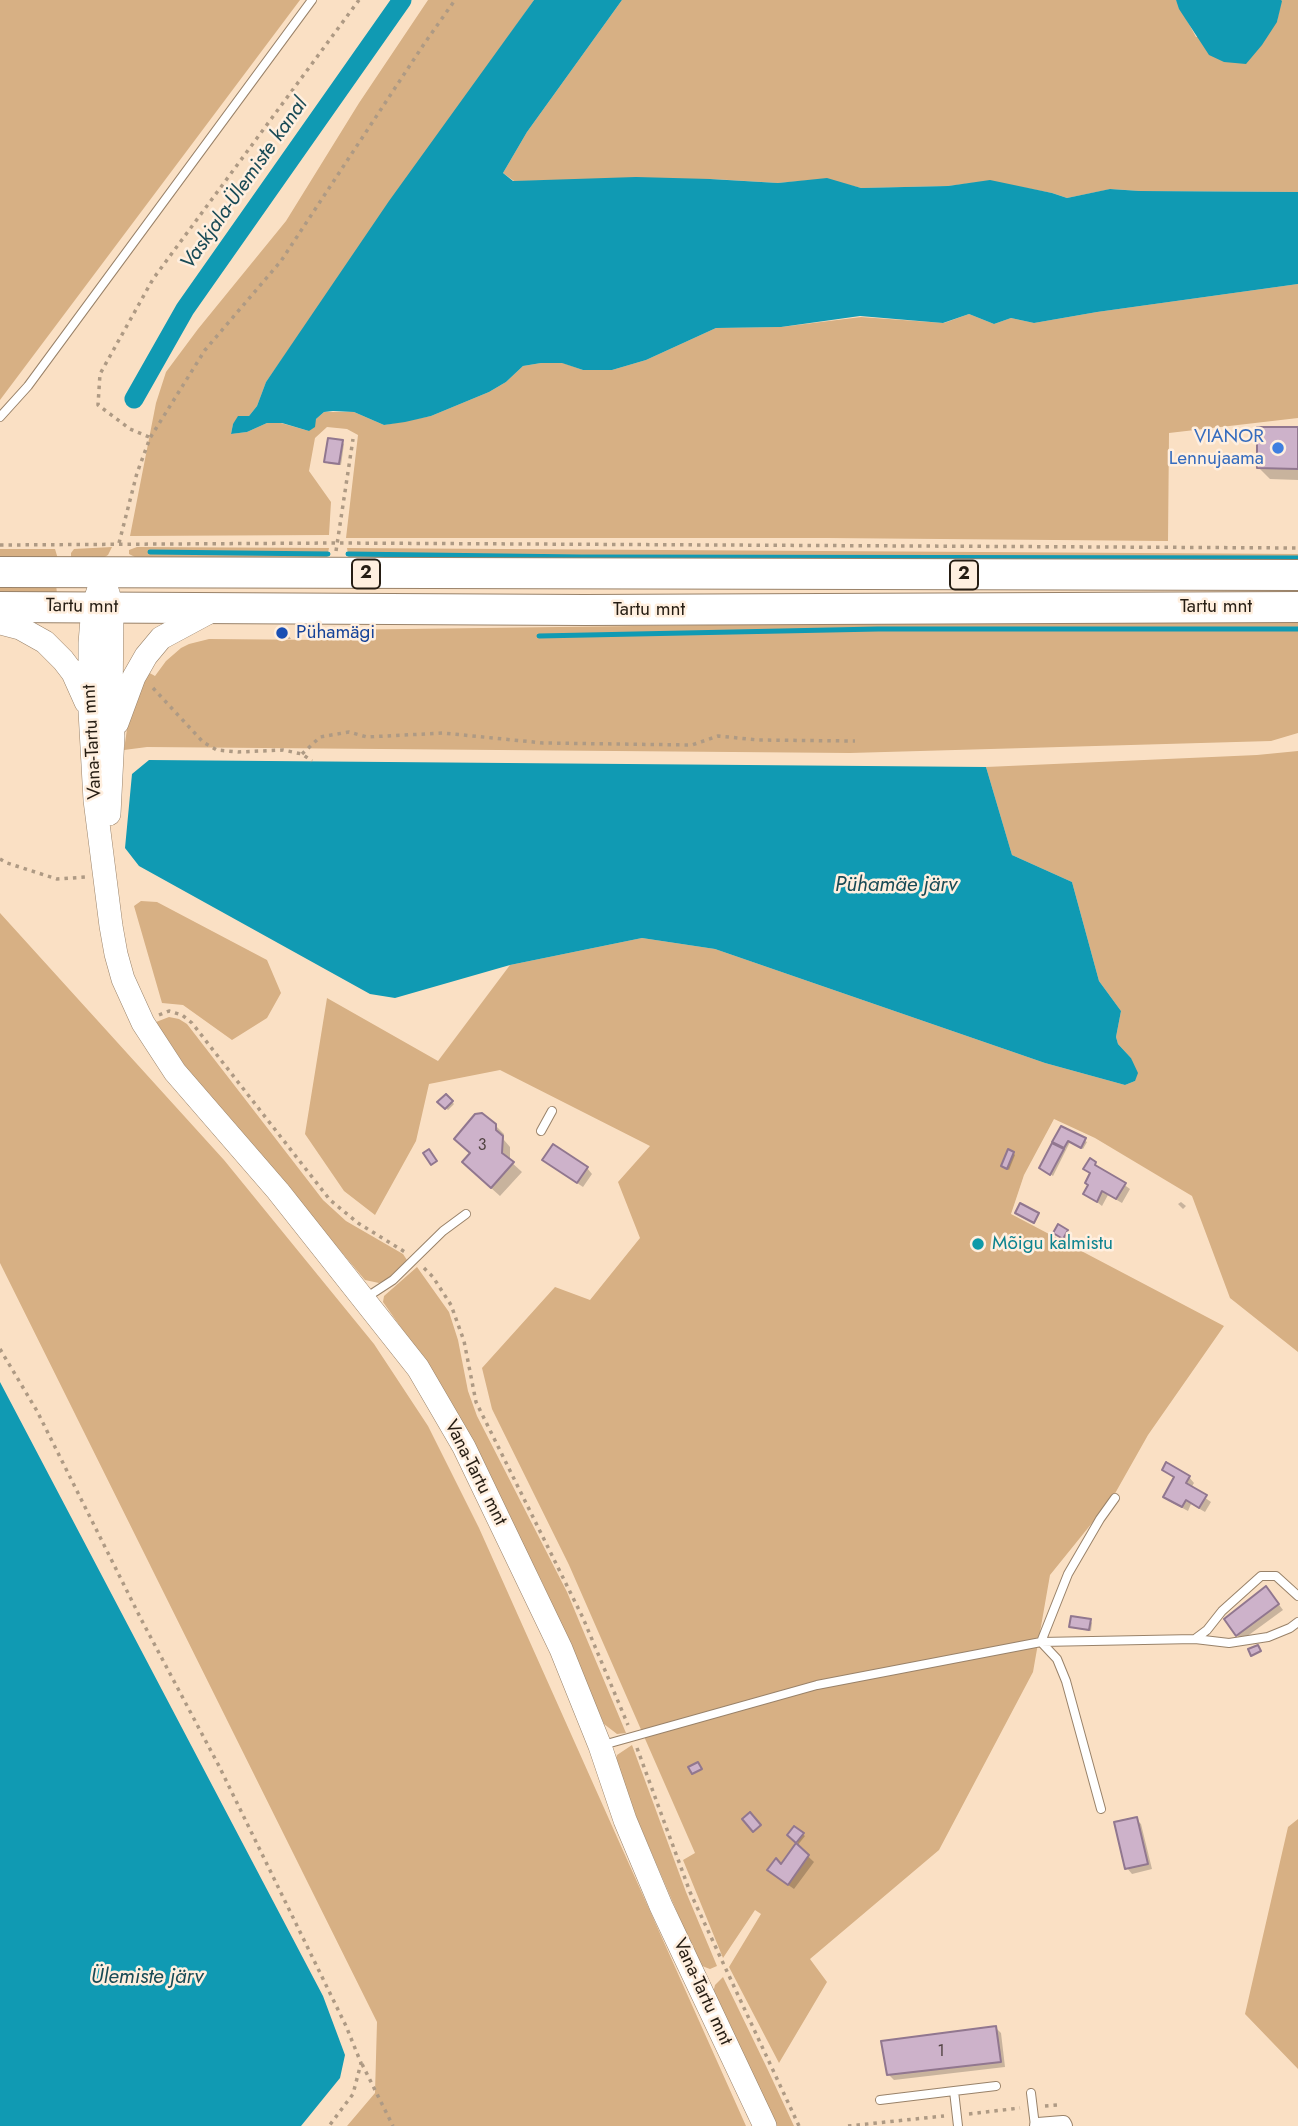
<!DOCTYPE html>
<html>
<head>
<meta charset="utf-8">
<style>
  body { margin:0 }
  canvas { display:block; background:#fae0c4 }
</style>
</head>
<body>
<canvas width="1298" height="2126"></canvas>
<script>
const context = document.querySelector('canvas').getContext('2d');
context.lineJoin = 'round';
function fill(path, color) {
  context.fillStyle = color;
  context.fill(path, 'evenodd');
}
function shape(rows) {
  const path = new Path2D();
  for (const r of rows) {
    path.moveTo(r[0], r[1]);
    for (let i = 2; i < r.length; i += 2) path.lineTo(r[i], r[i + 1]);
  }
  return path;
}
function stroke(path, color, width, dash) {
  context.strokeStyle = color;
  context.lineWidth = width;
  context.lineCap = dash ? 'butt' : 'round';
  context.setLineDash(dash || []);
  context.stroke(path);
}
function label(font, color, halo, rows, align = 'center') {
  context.font = font + ' Jost,sans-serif';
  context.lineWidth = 5;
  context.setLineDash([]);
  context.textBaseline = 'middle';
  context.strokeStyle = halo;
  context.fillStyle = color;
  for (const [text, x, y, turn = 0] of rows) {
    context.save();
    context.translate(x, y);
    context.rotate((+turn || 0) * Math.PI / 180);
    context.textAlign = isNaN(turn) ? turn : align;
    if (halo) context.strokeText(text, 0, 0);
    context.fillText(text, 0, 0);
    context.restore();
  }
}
const green = shape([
  [0,0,300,0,0,400],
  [428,0,534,0,266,382,257,406,249,416,233,424,231,434,247,432,267,423,281,423,309,431,316,419,324,412,354,412,384,425,431,416,489,392,506,382,523,366,541,363,563,363,583,370,612,370,646,360,716,328,781,327,861,317,944,323,969,314,994,324,1011,318,1034,323,1097,312,1298,284,1298,418,1169,433,1168,541,827,538,346,538,358,435,347,429,327,427,315,438,309,471,331,502,329,535,130,536,156,403,166,372,198,329,286,221,359,103],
  [622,0,1176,0,1196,37,1277,22,1281,0,1298,0,1298,192,1140,191,1111,189,1067,198,1052,193,989,181,948,186,861,188,825,179,778,183,712,179,514,181,503,173,527,132],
  [112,547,108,555,103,558,71,559,71,553,74,549],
  [137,547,329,548,327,558,323,560,135,557,129,554,129,550],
  [347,548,1298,554,1298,561,349,560],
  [0,549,55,549,58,559,0,559],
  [0,584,56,584,57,594,0,594],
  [1298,620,1298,733,1271,741,850,753,147,747,124,750,128,722,146,671,155,676,166,661,181,648,189,644,209,639,329,640,330,630,940,622],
  [1298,751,1298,1352,1230,1298,1192,1196,1095,1138,1054,1119,1024,1175,1011,1214,1224,1326,1148,1435,1113,1497,1050,1575,1033,1672,939,1850,810,1959,827,1982,779,2063,729,1967,761,1914,755,1910,723,1958,683,1860,695,1853,569,1565,492,1409,482,1368,555,1287,590,1300,640,1238,618,1182,650,1146,500,1070,429,1084,416,1141,375,1215,344,1191,305,1134,327,998,438,1061,510,965,642,938,715,949,1045,1063,1125,1085,1135,1081,1131,1058,1118,1044,1116,1037,1121,1011,1099,981,1072,882,1012,855,986,767,1257,755],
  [141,901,157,902,267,960,281,993,267,1018,232,1040,183,1005,162,1003,134,906],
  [0,913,224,1160,374,1344,428,1426,479,1528,746,2126,347,2126,375,2093,377,2022,0,1263],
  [169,1017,179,1019,187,1024,323,1200,346,1221,403,1254,407,1260,388,1279,379,1283,365,1280,187,1069,156,1022],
  [417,1267,449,1312,458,1340,468,1391,477,1416,567,1592,626,1733,617,1734,604,1724,543,1584,454,1410,419,1353,383,1302,384,1296],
  [632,1745,686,1892,717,1966,710,1969,702,1966,698,1961,638,1821,615,1763,617,1755],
  [1298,1819,1298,2069,1245,2014,1288,1827],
  [723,1977,767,2068,794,2126,777,2126,713,1993,715,1985]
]);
const water = shape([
  [534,0,622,0,527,132,503,173,513,181,636,177,710,179,778,183,827,178,861,188,948,186,990,180,1052,193,1067,198,1110,189,1140,191,1298,192,1298,284,1097,312,1034,323,1011,318,994,324,969,314,943,323,860,316,781,327,716,328,646,360,612,370,583,370,562,363,541,363,523,366,506,382,489,392,431,416,405,422,384,425,354,412,333,411,324,412,316,419,315,427,309,431,282,423,267,423,247,432,231,434,233,424,238,416,249,416,257,406,266,382,389,201],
  [1176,0,1281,0,1282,1,1277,22,1262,45,1246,64,1224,62,1209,55,1179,9],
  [149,760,986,767,1012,855,1072,882,1099,981,1121,1011,1116,1037,1118,1044,1131,1058,1138,1073,1135,1081,1125,1085,1045,1063,715,949,642,938,510,965,395,998,370,994,139,866,125,848,132,774],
  [0,1382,323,1996,345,2055,340,2078,301,2126,0,2126]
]);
const shadow = shape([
  [1298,429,1298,480,1270,479,1259,468],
  [342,442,344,444,341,465,329,464,326,461],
  [280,635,288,635,291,639,283,639],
  [446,1096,454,1104,448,1110,440,1102],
  [495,1125,504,1134,504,1140,510,1147,510,1161,522,1172,500,1196,472,1171,472,1153],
  [1062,1128,1087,1142,1083,1149,1070,1142,1053,1176,1041,1168],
  [1013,1153,1015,1155,1009,1170,1003,1166],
  [1095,1164,1130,1189,1122,1203,1108,1195,1102,1206,1085,1193,1090,1186],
  [550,1165,587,1168,592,1174,583,1187],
  [1181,1202,1186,1206,1183,1209,1178,1204],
  [1058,1227,1070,1234,1066,1240,1057,1235],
  [1164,1469,1189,1477,1194,1483,1191,1488,1211,1502,1205,1512,1191,1504,1188,1511,1171,1502,1165,1497,1176,1478],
  [1271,1594,1283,1610,1242,1640,1237,1635],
  [1090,1620,1092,1623,1091,1631,1073,1628,1071,1626],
  [1136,1819,1141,1824,1152,1869,1132,1874,1127,1868],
  [795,1828,805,1836,797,1846,814,1862,794,1889,774,1875,798,1843,789,1835],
  [996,2028,1001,2033,1005,2067,894,2080,888,2074]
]);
const stream = shape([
  [150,552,328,554],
  [348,554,581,557,1298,558],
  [539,636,878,629,1298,629]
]);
const canal = shape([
  [134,399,185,309,402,0]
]);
const building = shape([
  [1257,427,1298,427,1298,469,1257,468,1257,427],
  [328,438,343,440,339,464,324,462,328,438],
  [446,1094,453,1101,445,1109,437,1102,446,1094],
  [482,1113,496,1124,496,1130,503,1136,502,1153,514,1162,491,1188,462,1162,470,1153,454,1139,475,1114,482,1113],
  [1061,1126,1086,1138,1081,1148,1068,1141,1064,1148,1052,1142,1061,1126],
  [1052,1143,1064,1149,1050,1175,1039,1168,1052,1143],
  [553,1144,588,1167,577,1183,542,1160,553,1144],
  [429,1149,437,1161,431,1165,423,1153,429,1149],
  [1008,1149,1014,1152,1007,1169,1001,1166,1008,1149],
  [1090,1158,1096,1162,1095,1165,1126,1183,1116,1199,1102,1191,1097,1202,1083,1194,1088,1185,1085,1183,1090,1173,1083,1169,1090,1158],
  [1020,1203,1039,1213,1034,1223,1015,1213,1020,1203],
  [1058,1224,1068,1230,1063,1239,1053,1233,1058,1224],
  [1166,1462,1190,1476,1186,1483,1207,1495,1199,1508,1186,1500,1182,1507,1163,1497,1174,1477,1162,1470,1166,1462],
  [1266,1586,1279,1604,1236,1636,1224,1619,1266,1586],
  [1071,1616,1091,1619,1089,1630,1069,1627,1071,1616],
  [1258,1645,1261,1651,1251,1656,1248,1649,1258,1645],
  [698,1762,702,1769,692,1774,688,1767,698,1762],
  [750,1812,761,1825,753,1832,742,1819,750,1812],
  [1137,1817,1148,1864,1125,1869,1114,1822,1137,1817],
  [794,1826,804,1833,796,1843,787,1835,794,1826],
  [796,1843,809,1855,788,1885,767,1870,776,1858,781,1864,796,1843],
  [996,2026,1001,2062,887,2075,881,2041,996,2026]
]);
const path = shape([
  [149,437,130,429,98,405,100,374,153,279,359,0],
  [119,543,137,473,150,438,205,350,281,261,424,44,455,0],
  [0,545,336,543,1298,548],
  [336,551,353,439],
  [153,688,203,742,217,750,238,752,283,750,302,754,312,761],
  [302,754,320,737,349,732,367,737,443,733,543,743,692,745,718,736,758,740,855,741],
  [0,859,7,863,57,879,86,877],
  [159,1015,169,1011,182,1015,192,1023,330,1200,358,1223,405,1252],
  [424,1268,433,1277,451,1305,464,1341,476,1402,583,1618,628,1725],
  [0,1349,37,1411,141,1619,219,1766,346,2026,361,2063,353,2094,329,2126],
  [637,1748,690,1892,799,2126],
  [362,2064,393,2126],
  [1045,2106,1057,2105],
  [969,2114,1020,2108],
  [848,2126,944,2116]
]);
const lane = shape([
  [0,417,28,386,312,0],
  [541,1131,552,1111],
  [367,1297,393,1280,443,1231,466,1214],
  [1115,1498,1100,1519,1068,1574,1041,1642,1195,1639,1229,1643,1268,1637,1290,1628,1298,1622],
  [1195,1639,1207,1630,1222,1611,1261,1576,1276,1576,1298,1596],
  [603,1745,817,1685,1041,1642,1057,1659,1066,1681,1101,1809],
  [954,2091,996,2086],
  [1031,2093,1035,2126],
  [880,2100,954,2091,958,2126]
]);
const street = shape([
  [1038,2126,1063,2124,1064,2126]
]);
const secondary = shape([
  [104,573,93,607,90,643,90,711,95,800,111,926,116,954,123,979,143,1023,175,1072,278,1191,418,1368,464,1447,561,1649,600,1746,625,1820,661,1906,765,2126],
  [108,593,112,608,111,709,113,736,109,814],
  [0,623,20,628,45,642,63,660,73,673,86,702],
  [117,723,134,677,146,656,161,638,215,609]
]);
const highway = shape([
  [0,572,1298,575],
  [0,607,585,610,1298,607]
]);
const markers = [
  [1278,448,7,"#3f7fe0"],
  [282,633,7,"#1a4fb4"],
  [978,1244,7,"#0f9aa8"]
];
const numberNames = [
  ["3",482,1146],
  ["1",941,2052]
];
const shields = [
  [366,574,28],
  [964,575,28]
];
const shieldNames = [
  ["2",366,574],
  ["2",964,575]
];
const shopNames = [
  ["VIANOR",1264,437],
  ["Lennujaama",1264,459]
];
const streetNames = [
  ["Tartu mnt",82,607,1],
  ["Tartu mnt",1216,607],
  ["Tartu mnt",649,610],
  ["Vana-Tartu mnt",93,742,-93],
  ["Vana-Tartu mnt",475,1473,63],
  ["Vana-Tartu mnt",702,1992,65]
];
const transitNames = [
  ["Pühamägi",296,633]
];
const cultureNames = [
  ["Mõigu kalmistu",992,1244]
];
const waterNames = [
  ["Vaskjala-Ülemiste kanal",245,184,-55],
  ["Pühamäe järv",896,886],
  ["Ülemiste järv",147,1978]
];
fill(green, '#d7b084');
fill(water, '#109ab3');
fill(shadow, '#0003');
stroke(stream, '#109ab3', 5);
stroke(canal, '#109ab3', 19);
fill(building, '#cdb2ca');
stroke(building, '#91778f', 2);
stroke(lane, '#998269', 10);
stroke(street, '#998269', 18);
stroke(secondary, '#998269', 24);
stroke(highway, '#998269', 32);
stroke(path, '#ae9a84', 3.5, [3.5, 5]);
stroke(lane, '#fff', 8);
stroke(street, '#fff', 16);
stroke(secondary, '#fff', 23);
stroke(highway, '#fff', 30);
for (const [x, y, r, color] of markers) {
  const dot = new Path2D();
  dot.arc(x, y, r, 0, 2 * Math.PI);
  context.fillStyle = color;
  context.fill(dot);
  stroke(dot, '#ffefdf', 2.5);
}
label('16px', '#504241', null, numberNames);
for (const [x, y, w] of shields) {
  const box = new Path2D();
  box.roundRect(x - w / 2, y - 14.5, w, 29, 5);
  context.fillStyle = '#ffefdf';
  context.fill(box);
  stroke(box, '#261d13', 2);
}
label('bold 18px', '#261d13', null, shieldNames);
label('19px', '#366cbe', '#ffefdf', shopNames, 'right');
label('19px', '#261d13', '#ffefdf', streetNames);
label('19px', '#164399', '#ffefdf', transitNames, 'left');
label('19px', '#0d838f', '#ffefdf', cultureNames, 'left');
label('italic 21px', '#184a55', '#ffefdf', waterNames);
</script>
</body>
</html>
